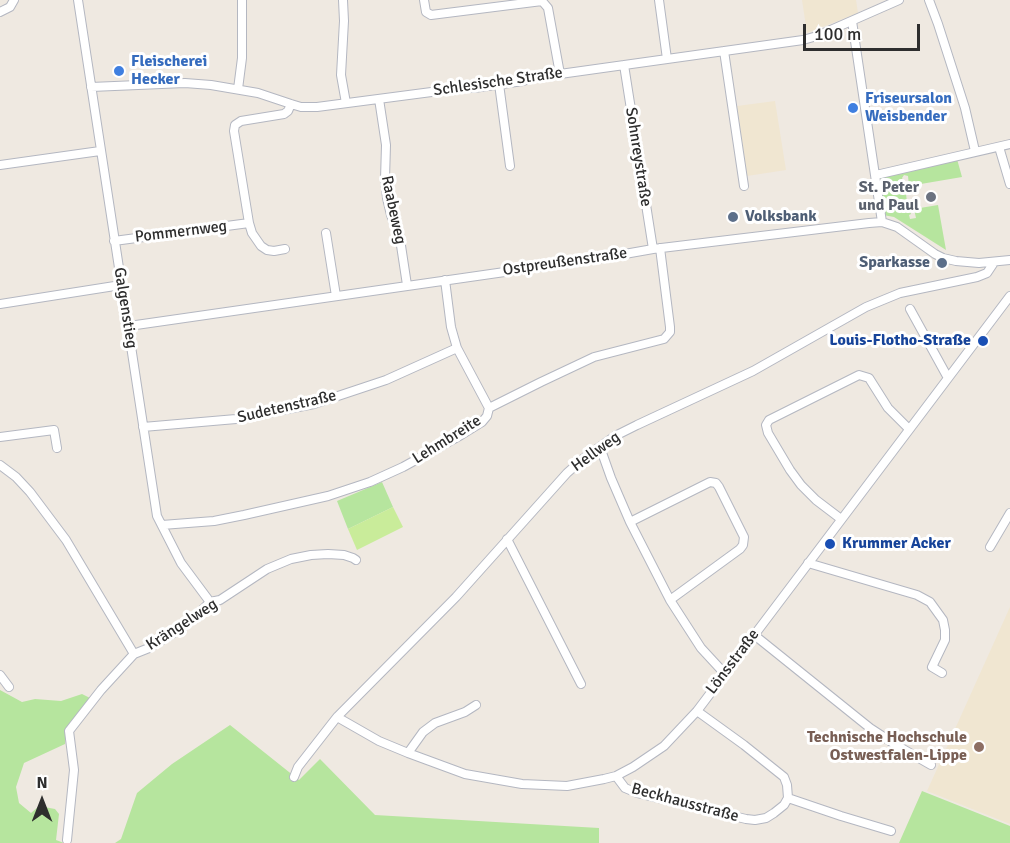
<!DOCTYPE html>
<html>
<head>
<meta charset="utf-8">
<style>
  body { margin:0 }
  #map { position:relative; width:1010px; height:843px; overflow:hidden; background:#efe9e1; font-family:Signika,sans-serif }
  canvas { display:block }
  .north { position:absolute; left:12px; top:771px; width:60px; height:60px; -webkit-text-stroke:4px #fff; paint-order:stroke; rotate:0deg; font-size:16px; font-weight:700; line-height:24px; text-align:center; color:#2e2e2e }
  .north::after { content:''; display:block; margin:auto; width:21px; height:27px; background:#2e2e2e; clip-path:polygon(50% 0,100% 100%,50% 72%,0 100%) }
  .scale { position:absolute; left:803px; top:24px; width:117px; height:27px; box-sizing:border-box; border:3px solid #2e2e2e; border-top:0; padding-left:8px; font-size:18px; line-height:21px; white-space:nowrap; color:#2e2e2e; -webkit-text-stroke:4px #fff; paint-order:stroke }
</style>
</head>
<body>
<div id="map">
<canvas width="1010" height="843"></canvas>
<div class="north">N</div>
<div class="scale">100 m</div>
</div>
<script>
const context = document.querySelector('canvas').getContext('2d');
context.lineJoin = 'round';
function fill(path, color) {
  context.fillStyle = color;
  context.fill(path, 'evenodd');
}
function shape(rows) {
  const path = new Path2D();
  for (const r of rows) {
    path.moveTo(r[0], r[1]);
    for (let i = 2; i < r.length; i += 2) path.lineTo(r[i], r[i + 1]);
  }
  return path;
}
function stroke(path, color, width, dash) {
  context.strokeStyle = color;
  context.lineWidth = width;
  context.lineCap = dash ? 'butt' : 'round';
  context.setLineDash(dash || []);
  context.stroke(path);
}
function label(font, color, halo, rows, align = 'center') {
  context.font = font + ' Signika,sans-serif';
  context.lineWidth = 6;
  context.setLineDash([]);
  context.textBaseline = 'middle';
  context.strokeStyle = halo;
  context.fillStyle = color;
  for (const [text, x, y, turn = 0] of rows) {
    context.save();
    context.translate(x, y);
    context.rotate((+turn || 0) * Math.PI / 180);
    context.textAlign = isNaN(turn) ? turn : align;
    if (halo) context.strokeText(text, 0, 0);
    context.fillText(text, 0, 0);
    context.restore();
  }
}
const education = shape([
  [802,0,856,0,858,13,807,33],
  [775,101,786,170,747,176,737,106],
  [1010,607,1010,824,927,791]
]);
const green = shape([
  [957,159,962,177,909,186,908,176,904,175,902,178,904,182,905,188,904,188,905,194,906,194,908,210,910,210,911,214,909,215,910,219,916,218,914,209,938,205,946,250,894,217,883,215,879,178],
  [382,482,393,507,348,529,337,501],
  [0,690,22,702,35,699,61,701,82,694,90,698,66,729,65,744,24,763,16,787,19,803,31,813,39,806,55,809,59,814,56,840,64,843,0,843],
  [230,725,299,780,320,759,375,815,599,828,599,843,115,843,121,839,137,793,172,764],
  [922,791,1010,826,1010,843,899,843]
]);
const pitch = shape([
  [393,507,403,527,357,550,348,529]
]);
const minor = shape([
  [78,0,157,516,181,563,210,602],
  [343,0,344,21,341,75,346,103],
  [424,0,426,12,431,15,542,1,548,8,560,74],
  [659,0,667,59],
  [929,0,938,24,965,108,975,151],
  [0,12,10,7,14,0],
  [852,21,882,222],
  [724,51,744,186],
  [624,65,653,249],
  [499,84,510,166],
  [91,87,185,83,211,85,258,93,291,104,301,107,317,107,462,88,474,88,523,81,532,78,560,74,803,40,817,36,899,0],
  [238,89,242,58,242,0],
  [379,99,386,145,385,179,387,198,391,215,400,239,407,285],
  [999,147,1010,184],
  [0,165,100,151],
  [876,175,1010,144],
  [326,233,336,296],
  [114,241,249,223],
  [285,249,274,251,267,250,261,246,252,233,249,223,234,131,235,125,241,121,284,114,288,111,291,104],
  [445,280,451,327,457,348,489,408],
  [0,304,121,285],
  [910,309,948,378],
  [129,326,602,258,653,249,869,223,882,222,897,227,935,254,943,258,956,261,979,263,1010,260],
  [143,427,236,419,314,404,386,380,457,348],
  [0,437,54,430,57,448],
  [600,447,611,478,630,522,670,600,701,648,725,674],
  [0,465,16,477,30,492,66,540,134,654],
  [841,519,816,500,801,485,790,470,768,433,766,425,769,420,859,375,869,378,888,408,909,429],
  [630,522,710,482,716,483,719,487,744,537,743,545,740,549,670,600],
  [162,525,214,521,244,515,328,496,370,482,403,467,461,435,482,422,487,416,489,408,541,382,594,357,664,339,670,332,670,327,660,248],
  [507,539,581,684],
  [990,547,1010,513],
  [808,563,917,595,930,602,943,620,945,630,945,640,932,667,942,673],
  [753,634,870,728,896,745,931,765],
  [0,675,9,687],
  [337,717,379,741,408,753,465,774,522,784,567,786,604,779,616,776,633,767,664,746,697,711,1010,296],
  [408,753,423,732,435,723,465,712,476,705],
  [616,776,625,788,637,793,746,819,755,820,766,818,774,813,784,805,788,798,787,785,784,777,744,745,697,711],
  [294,777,298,767,337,717,456,597,567,473,584,458,615,436,637,425,753,371,866,307,900,293,977,277,987,273,993,264,993,263],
  [788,798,841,816,891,831],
  [67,840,74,770,69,731,101,690,134,654,149,648,182,628,194,618,210,602,220,600,267,569,291,559,311,555,328,554,344,555,353,558,356,560]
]);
const markers = [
  [119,71,6,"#3f7fe0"],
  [853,108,6,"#3f7fe0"],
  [931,197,6,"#6b7280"],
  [733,217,6,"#5c6f8a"],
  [942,263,6,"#5c6f8a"],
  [983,341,6,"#1a4fb4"],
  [830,544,6,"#1a4fb4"],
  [979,747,6,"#8d6e63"]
];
const shopNames = [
  ["Fleischerei",131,62],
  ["Hecker",131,80],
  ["Friseursalon",865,99],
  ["Weisbender",865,117]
];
const streetNames = [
  ["Schlesische Straße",498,82,-8],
  ["Sohnreystraße",638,157,81],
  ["Raabeweg",393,210,78],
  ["Pommernweg",181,232,-7],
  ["Ostpreußenstraße",565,262,-8],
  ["Galgenstieg",125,308,81],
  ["Sudetenstraße",287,407,-13],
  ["Lehmbreite",447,440,-32],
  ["Hellweg",596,452,-36],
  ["Krängelweg",182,625,-33],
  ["Lönsstraße",733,662,-53],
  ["Beckhausstraße",685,803,15]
];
const worshipNames = [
  ["St. Peter",919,188],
  ["und Paul",919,206]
];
const serviceNames = [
  ["Volksbank",745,217],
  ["Sparkasse",930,263,"right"]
];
const transitNames = [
  ["Louis-Flotho-Straße",971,341],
  ["Krummer Acker",842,544,"left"]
];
const educationNames = [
  ["Technische Hochschule",967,738],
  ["Ostwestfalen-Lippe",967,756]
];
fill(education, '#f0e6d1');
fill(green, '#b6e59e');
fill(pitch, '#c9ec9a');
stroke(minor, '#b4b7c1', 10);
stroke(minor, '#fff', 8);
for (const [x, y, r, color] of markers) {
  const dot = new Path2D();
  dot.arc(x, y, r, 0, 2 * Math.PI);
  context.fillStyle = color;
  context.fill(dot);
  stroke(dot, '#fff', 2);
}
label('bold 16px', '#366cbe', '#fff', shopNames, 'left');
label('16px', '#2e2e2e', '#fff', streetNames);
label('bold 16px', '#5b616d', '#fff', worshipNames, 'right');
label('bold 16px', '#4e5e75', '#fff', serviceNames, 'left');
label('bold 16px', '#164399', '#fff', transitNames, 'right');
label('bold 16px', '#785e54', '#fff', educationNames, 'right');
</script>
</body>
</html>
